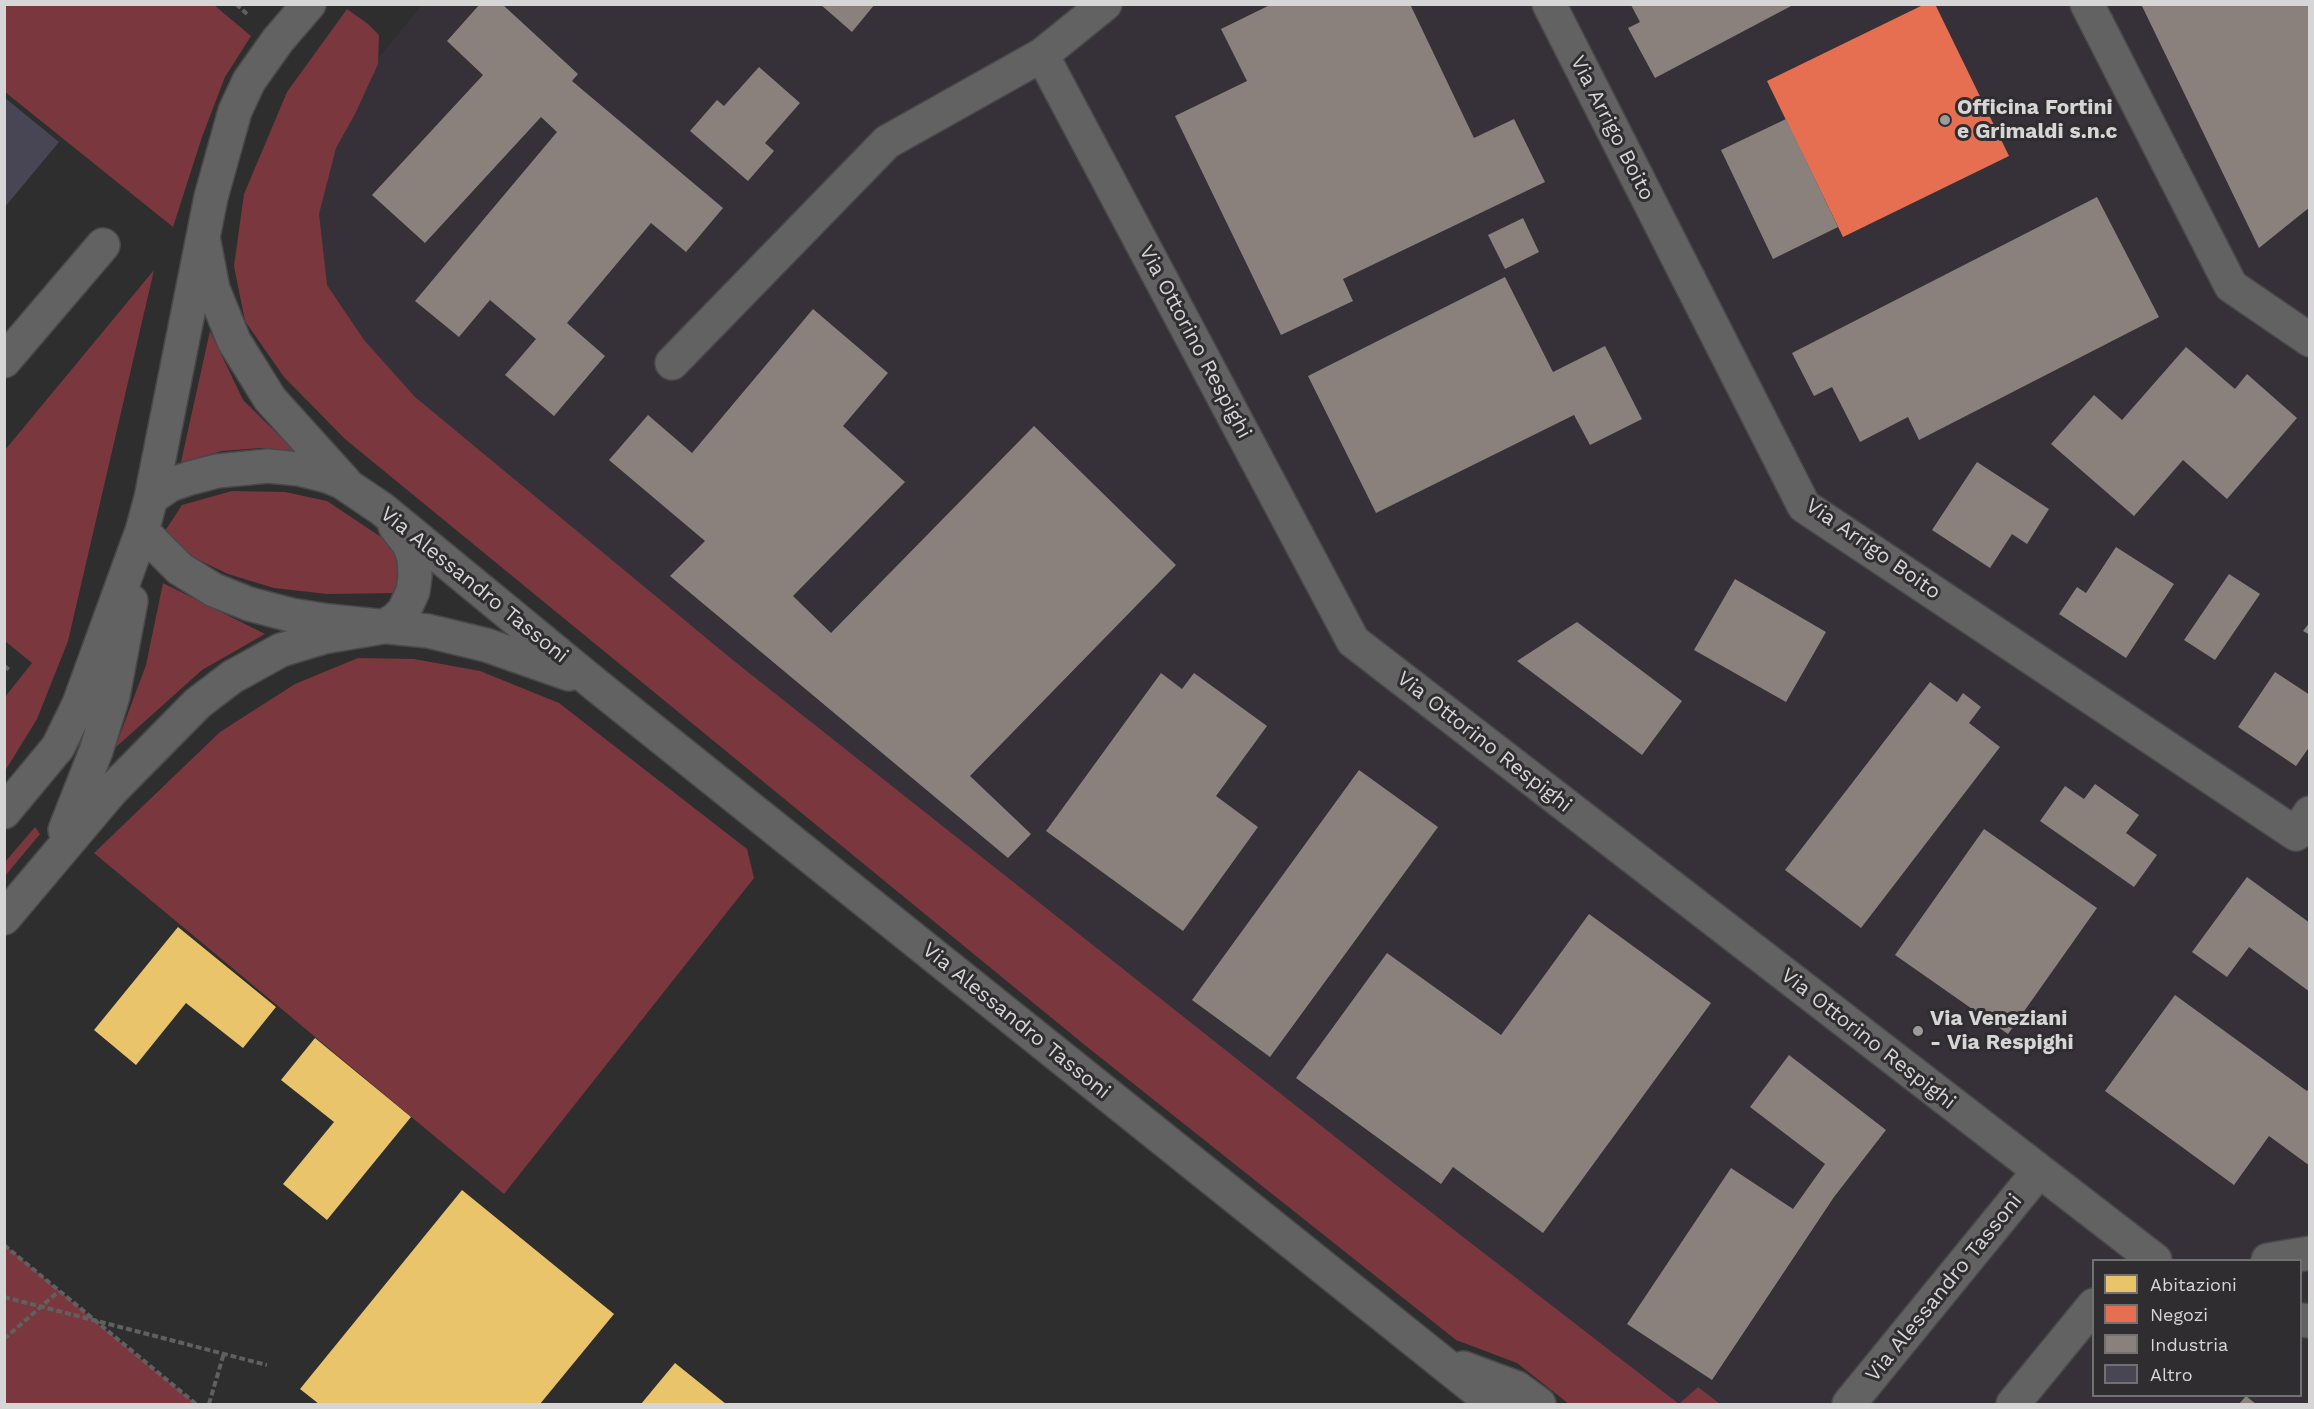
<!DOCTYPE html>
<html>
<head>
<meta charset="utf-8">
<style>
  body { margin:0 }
  #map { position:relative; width:2314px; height:1409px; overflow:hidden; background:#2e2e2e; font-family:"Work Sans",sans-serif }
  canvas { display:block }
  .frame { position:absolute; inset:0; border:6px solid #d7d6d7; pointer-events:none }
  .legend { position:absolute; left:2092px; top:1259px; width:210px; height:138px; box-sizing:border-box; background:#2f2d2f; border:2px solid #727172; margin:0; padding:8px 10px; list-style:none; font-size:18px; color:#d7d6d7 }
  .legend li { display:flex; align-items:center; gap:12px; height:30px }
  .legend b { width:30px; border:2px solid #727172 }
</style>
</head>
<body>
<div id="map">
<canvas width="2314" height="1409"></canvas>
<div class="frame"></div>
<ul class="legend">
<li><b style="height:16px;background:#e9c46a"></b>Abitazioni</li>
<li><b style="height:16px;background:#e76f51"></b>Negozi</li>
<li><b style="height:16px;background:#8a817c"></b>Industria</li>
<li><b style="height:16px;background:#484654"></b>Altro</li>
</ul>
</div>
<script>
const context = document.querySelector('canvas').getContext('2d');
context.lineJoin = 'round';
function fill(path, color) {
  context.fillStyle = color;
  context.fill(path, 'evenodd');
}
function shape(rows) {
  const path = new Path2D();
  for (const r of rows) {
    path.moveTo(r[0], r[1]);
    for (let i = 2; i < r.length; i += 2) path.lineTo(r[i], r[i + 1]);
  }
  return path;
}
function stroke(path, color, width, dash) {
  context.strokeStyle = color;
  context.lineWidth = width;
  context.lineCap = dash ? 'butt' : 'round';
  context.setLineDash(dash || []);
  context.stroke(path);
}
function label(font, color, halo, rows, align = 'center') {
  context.font = font + ' "Work Sans",sans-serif';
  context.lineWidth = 6;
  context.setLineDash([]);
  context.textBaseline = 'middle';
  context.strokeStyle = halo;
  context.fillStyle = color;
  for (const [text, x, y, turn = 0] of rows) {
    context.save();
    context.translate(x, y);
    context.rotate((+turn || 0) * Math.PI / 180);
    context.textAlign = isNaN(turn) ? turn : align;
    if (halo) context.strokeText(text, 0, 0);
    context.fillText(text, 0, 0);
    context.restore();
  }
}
const built = shape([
  [422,5,2309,5,2309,1404,1618,1404,289,333,279,179],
  [2094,1260,2300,1260,2300,1396,2094,1396]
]);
const green = shape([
  [4,5,214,5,251,36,225,77,202,137,173,227,5,92],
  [347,9,368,24,379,35,378,64,355,114,336,148,319,214,327,285,364,340,415,397,734,661,1396,1185,1679,1404,1698,1387,1720,1404,1569,1404,1517,1363,1456,1340,1086,1046,345,439,284,377,245,321,234,266,244,194,287,92],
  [154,270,68,641,37,719,5,771,5,697,32,663,5,641,5,450],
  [210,331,243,400,295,451,260,448,222,451,181,462],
  [232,491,285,492,327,501,402,551,400,593,327,594,274,588,228,574,195,558,163,534,182,505],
  [163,583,265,634,202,670,115,748,146,665],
  [358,658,414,659,480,671,559,703,747,849,754,878,504,1194,94,853,220,732,295,684],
  [35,827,40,834,5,876,5,862],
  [5,1245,95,1321,196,1404,5,1404]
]);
const homes = shape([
  [178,927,276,1007,243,1048,186,1003,136,1065,94,1030],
  [315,1038,411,1117,327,1220,283,1184,334,1122,281,1080],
  [462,1190,614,1314,540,1404,319,1404,300,1389],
  [675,1363,726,1404,641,1404]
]);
const shops = shape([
  [1925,4,1935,4,2009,156,1843,237,1767,81]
]);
const industry = shape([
  [480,4,502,4,578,74,572,81,723,208,686,252,651,223,567,323,605,356,554,416,505,375,536,339,490,300,459,337,415,301,557,132,541,117,425,243,372,195,483,75,447,41],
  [820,4,875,4,852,32],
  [1272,4,1410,4,1474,138,1514,119,1545,182,1343,279,1353,301,1281,335,1175,116,1247,81,1221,29],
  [2141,4,2310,4,2310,207,2259,248],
  [1631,5,1793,5,1655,78,1628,28,1640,22],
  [759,67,800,103,765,143,774,151,748,181,690,131,717,100,724,106],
  [1786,119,1838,227,1773,259,1721,150],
  [2097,197,2159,317,1919,440,1908,417,1860,442,1832,387,1814,396,1792,353],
  [1523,218,1539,252,1505,269,1488,235],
  [1505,277,1553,372,1605,346,1642,419,1590,445,1574,415,1376,513,1308,376],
  [813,309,888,373,843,426,905,482,793,596,831,633,1034,426,1176,565,970,776,1031,834,1008,858,670,576,705,541,609,460,648,415,692,453],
  [2186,347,2235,389,2247,374,2297,418,2227,499,2183,460,2134,516,2051,444,2094,395,2122,420],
  [1977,462,2049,509,2027,544,2012,534,1990,568,1932,530],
  [2116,547,2174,584,2126,658,2059,614,2077,587,2086,593],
  [2229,574,2260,594,2215,660,2184,640],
  [1735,579,1826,632,1786,702,1694,650],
  [1577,622,1682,701,1642,755,1517,661],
  [2310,622,2310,635,2303,631],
  [2275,672,2310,695,2310,746,2296,766,2238,727],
  [1161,673,1182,689,1194,673,1267,726,1216,796,1258,827,1183,931,1046,831],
  [1930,682,1957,702,1963,693,1981,707,1969,723,2000,747,1861,928,1785,870],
  [1359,770,1438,827,1270,1057,1192,1000],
  [2095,784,2139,815,2126,833,2157,855,2134,887,2040,821,2065,786,2084,799],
  [1984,829,2097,908,2008,1034,1895,955],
  [2247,877,2310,923,2310,992,2249,947,2227,977,2192,952],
  [1589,914,1711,1003,1543,1233,1453,1167,1441,1184,1296,1078,1387,953,1501,1035],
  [2175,995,2307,1091,2310,1087,2310,1166,2269,1136,2234,1185,2105,1091],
  [1789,1055,1886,1130,1834,1197,1712,1380,1627,1324,1731,1168,1793,1209,1825,1164,1750,1107],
  [2246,1396,2256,1404,2239,1404]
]);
const building = shape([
  [4,97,59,142,4,208]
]);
const path = shape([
  [236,4,247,14],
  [4,666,11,671],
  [4,1245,196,1404],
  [4,1297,267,1365],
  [4,1339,59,1291],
  [209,1404,224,1353]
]);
const street = shape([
  [1549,4,1804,506,2296,834,2310,813],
  [2087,4,2231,286,2310,340],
  [1042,55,1353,641,2155,1260],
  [203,237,213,289,234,341,270,399,345,482],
  [4,361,103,245],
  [672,363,887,142,1042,55,1105,4],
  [151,498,170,485,190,478,217,471,268,466,299,469,327,476,342,482,382,509,596,685,1494,1404],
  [142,531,180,569,214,590,249,604,291,615,329,621,428,631,486,645,569,674],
  [4,812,58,747,79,704,142,531,151,498,211,197,235,111,249,81,278,40,309,4],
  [65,830,96,751,113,696,131,601],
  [4,918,112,790,198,703,232,677,281,650,324,637,383,627,396,619,404,611,413,591,415,576,414,558,409,544,395,526],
  [2268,1260,2310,1253],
  [2300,1320,2310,1321],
  [1463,1368,1517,1388,1539,1404],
  [1849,1404,2039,1171],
  [2013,1404,2094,1305]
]);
const markers = [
  [1945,120,6,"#9c9b9c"],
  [1918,1031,6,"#9c9b9c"]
];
const poiNames = [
  ["Officina Fortini",1957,108],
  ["e Grimaldi s.n.c",1957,132],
  ["Via Veneziani",1930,1019],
  ["- Via Respighi",1930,1043]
];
const streetNames = [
  ["Via Arrigo Boito",1612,128,63],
  ["Via Ottorino Respighi",1195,342,62],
  ["Via Arrigo Boito",1873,549,35],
  ["Via Alessandro Tassoni",474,585,39],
  ["Via Ottorino Respighi",1484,742,38],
  ["Via Alessandro Tassoni",1016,1021,39],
  ["Via Ottorino Respighi",1868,1039,38],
  ["Via Alessandro Tassoni",1944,1288,-51]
];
fill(built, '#363138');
fill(green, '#7a373e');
fill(homes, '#e9c46a');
fill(shops, '#e76f51');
fill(industry, '#8a817c');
fill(building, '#484654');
stroke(street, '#494949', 36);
stroke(path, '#616061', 4, [6, 3]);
stroke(street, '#636263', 33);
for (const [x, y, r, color] of markers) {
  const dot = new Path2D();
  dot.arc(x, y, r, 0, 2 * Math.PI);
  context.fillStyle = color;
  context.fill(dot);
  stroke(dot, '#2f2d2f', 2);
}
label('bold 21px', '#d7d6d7', '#2f2d2f', poiNames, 'left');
label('21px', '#d7d6d7', '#2f2d2f', streetNames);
</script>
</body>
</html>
